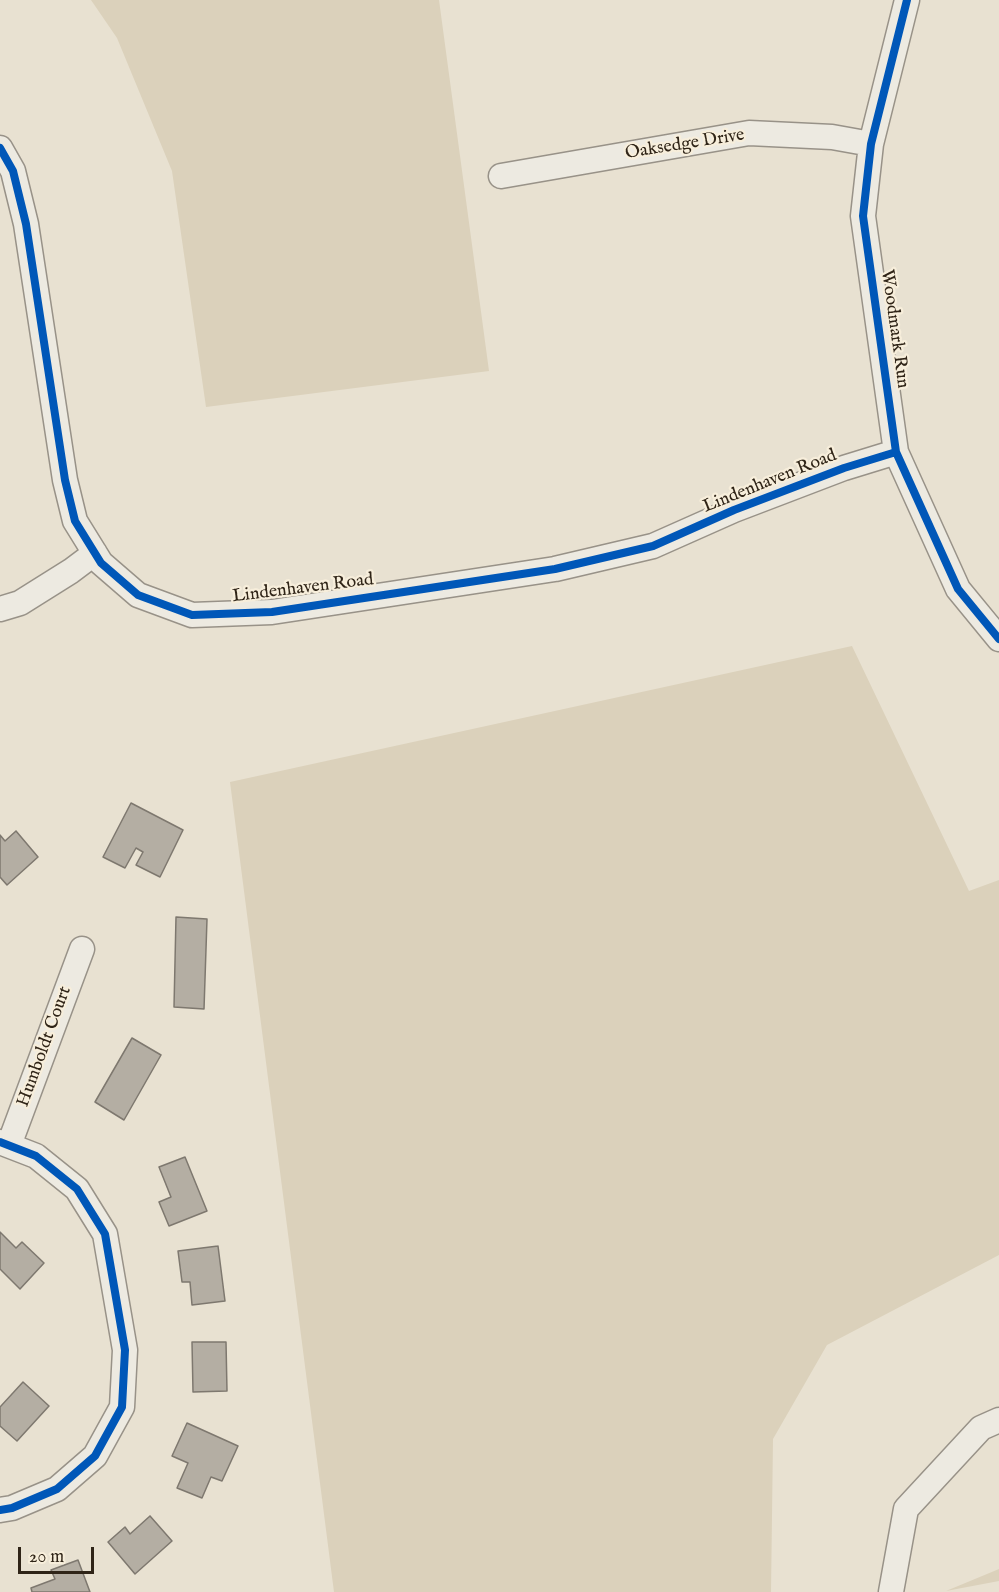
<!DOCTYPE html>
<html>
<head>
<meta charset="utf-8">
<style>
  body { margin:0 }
  #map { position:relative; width:999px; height:1592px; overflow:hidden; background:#e8e1d1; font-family:"IM FELL English",serif }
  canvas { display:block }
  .scale { position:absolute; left:18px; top:1547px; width:76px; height:27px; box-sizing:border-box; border:3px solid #2f2417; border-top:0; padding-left:8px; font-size:18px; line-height:21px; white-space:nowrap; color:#2f2417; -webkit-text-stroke:4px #f7eedb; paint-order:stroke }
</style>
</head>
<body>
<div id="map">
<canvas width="999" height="1592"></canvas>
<div class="scale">20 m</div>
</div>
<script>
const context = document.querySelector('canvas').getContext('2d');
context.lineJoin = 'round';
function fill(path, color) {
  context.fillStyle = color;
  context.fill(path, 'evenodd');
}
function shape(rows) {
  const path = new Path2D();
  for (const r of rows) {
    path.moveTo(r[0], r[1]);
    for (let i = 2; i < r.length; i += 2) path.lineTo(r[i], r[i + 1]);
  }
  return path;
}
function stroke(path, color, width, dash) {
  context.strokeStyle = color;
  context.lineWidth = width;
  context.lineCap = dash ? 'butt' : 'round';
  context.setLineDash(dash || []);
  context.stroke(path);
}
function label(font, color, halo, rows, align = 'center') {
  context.font = font + ' "IM FELL English",serif';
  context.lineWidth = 4.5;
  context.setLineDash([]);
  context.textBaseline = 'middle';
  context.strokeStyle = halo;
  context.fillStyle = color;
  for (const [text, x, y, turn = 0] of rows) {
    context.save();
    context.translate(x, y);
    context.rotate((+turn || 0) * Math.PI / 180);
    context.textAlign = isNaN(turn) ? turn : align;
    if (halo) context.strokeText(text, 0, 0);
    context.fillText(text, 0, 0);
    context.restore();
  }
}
const green = shape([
  [91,0,439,0,489,371,206,407,172,171,117,38],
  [852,646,969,891,999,880,999,1255,827,1345,773,1439,771,1592,334,1592,230,782],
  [999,1569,999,1581,946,1591]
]);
const building = shape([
  [131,803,183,830,160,877,136,865,143,852,136,848,125,868,103,857,131,803],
  [16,831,38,857,7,885,0,877,0,835,5,841,16,831],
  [176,917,207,919,204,1009,174,1007,176,917],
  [132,1038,161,1055,124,1120,95,1102,132,1038],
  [185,1157,207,1211,169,1226,159,1202,171,1197,159,1167,185,1157],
  [0,1232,16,1248,22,1242,44,1263,20,1289,0,1269,0,1232],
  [218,1246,225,1301,192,1305,190,1282,182,1282,178,1251,218,1246],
  [192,1342,226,1342,227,1391,193,1392,192,1342],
  [23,1382,49,1406,17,1441,0,1426,0,1407,23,1382],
  [187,1423,238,1446,222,1481,211,1477,202,1498,177,1488,188,1463,172,1456,187,1423],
  [150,1516,172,1541,135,1574,108,1542,125,1527,130,1534,150,1516],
  [78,1560,90,1592,32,1592,31,1588,55,1579,51,1570,78,1560]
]);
const street = shape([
  [907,0,871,144,863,216,896,452,958,589,999,639],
  [0,148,13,171,26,224,65,480,75,521,101,563,138,595,192,615,272,612,555,569,653,546,734,510,844,468,896,452],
  [501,176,749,133,832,137,871,144],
  [0,609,20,603,71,571,95,553],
  [0,1142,36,1156,77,1189,105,1234,125,1350,122,1407,95,1456,57,1489,12,1508,0,1510],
  [9,1145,82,949],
  [891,1592,906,1509,981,1428,999,1420]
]);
const cycleway = shape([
  [907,0,871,144,863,216,896,452,958,589,999,639],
  [0,148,13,171,26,224,65,480,75,521,101,563,138,595,192,615,272,612,555,569,653,546,734,510,844,468,896,452],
  [0,1142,36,1156,77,1189,105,1234,125,1350,122,1407,95,1456,57,1489,12,1508,0,1510]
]);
const streetNames = [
  ["Oaksedge Drive",685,145,-9],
  ["Woodmark Run",894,329,82],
  ["Lindenhaven Road",770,482,-22],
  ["Lindenhaven Road",303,589,-7],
  ["Humboldt Court",45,1047,-70]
];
fill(green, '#dbd1bb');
fill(building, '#b4aea3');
stroke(building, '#7e786f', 1.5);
stroke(street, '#989288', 27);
stroke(street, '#edeae1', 24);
stroke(cycleway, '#0057b8', 8);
label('18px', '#2f2417', '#f7eedb', streetNames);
</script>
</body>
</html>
